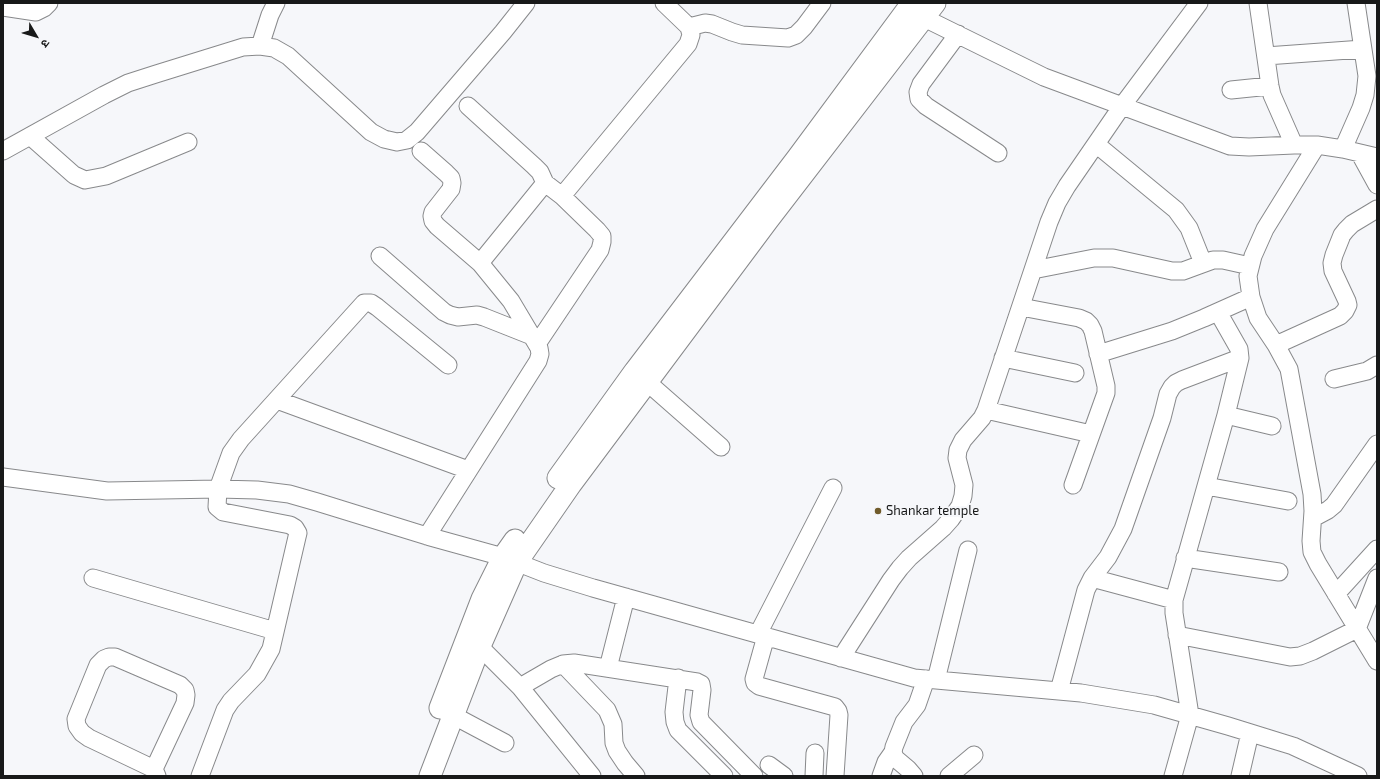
<!DOCTYPE html>
<html>
<head>
<meta charset="utf-8">
<style>
  body { margin:0 }
  #map { position:relative; width:1380px; height:779px; overflow:hidden; background:#f6f7fa; font-family:"Exo 2","Noto Sans Devanagari",sans-serif }
  canvas { display:block }
  .frame { position:absolute; inset:0; border:4px solid #181919; pointer-events:none }
  .north { position:absolute; left:16px; top:16px; width:40px; height:40px; -webkit-text-stroke:3px #f6f7fa; paint-order:stroke; rotate:128deg; font-size:11px; font-weight:700; line-height:16px; text-align:center; color:#181919 }
  .north::after { content:''; display:block; margin:auto; width:14px; height:18px; background:#181919; clip-path:polygon(50% 0,100% 100%,50% 72%,0 100%) }
</style>
</head>
<body>
<div id="map">
<canvas width="1380" height="779"></canvas>
<div class="frame"></div>
<div class="north">उ</div>
</div>
<script>
const context = document.querySelector('canvas').getContext('2d');
context.lineJoin = 'round';
function shape(rows) {
  const path = new Path2D();
  for (const r of rows) {
    path.moveTo(r[0], r[1]);
    for (let i = 2; i < r.length; i += 2) path.lineTo(r[i], r[i + 1]);
  }
  return path;
}
function stroke(path, color, width, dash) {
  context.strokeStyle = color;
  context.lineWidth = width;
  context.lineCap = dash ? 'butt' : 'round';
  context.setLineDash(dash || []);
  context.stroke(path);
}
function label(font, color, halo, rows, align = 'center') {
  context.font = font + ' "Exo 2",sans-serif';
  context.lineWidth = 4;
  context.setLineDash([]);
  context.textBaseline = 'middle';
  context.strokeStyle = halo;
  context.fillStyle = color;
  for (const [text, x, y, turn = 0] of rows) {
    context.save();
    context.translate(x, y);
    context.rotate((+turn || 0) * Math.PI / 180);
    context.textAlign = isNaN(turn) ? turn : align;
    if (halo) context.strokeText(text, 0, 0);
    context.fillText(text, 0, 0);
    context.restore();
  }
}
const minor = shape([
  [1258,3,1270,86,1272,95,1294,145],
  [3,7,36,12,44,8,49,3],
  [912,12,1044,77,1230,146,1249,147,1294,145,1317,145,1343,149,1377,157],
  [689,27,705,23,712,24,732,32,742,35,788,38,796,35,804,27,822,3],
  [958,34,921,84,918,92,919,99,926,106,998,153],
  [260,46,270,15,276,3],
  [1266,56,1363,49],
  [1231,90,1270,86],
  [468,106,534,166,540,172,545,183],
  [30,136,74,175,85,180,106,176,188,142],
  [1096,144,1176,210,1189,228,1203,263],
  [1317,145,1265,229,1253,256,1248,276,1251,297,1258,318,1276,345,1289,369,1312,494,1313,511,1311,541,1312,552,1318,564,1377,661],
  [1343,149,1361,108,1365,95,1367,76,1356,3],
  [3,151,104,95,128,83,156,74,243,47,260,46,274,48,288,56,371,132,384,139,397,142,407,140,417,132,503,32,526,3],
  [421,151,446,173,451,178,452,183,451,189,433,212,432,216,433,221,437,226,480,263],
  [1360,154,1377,185],
  [380,256,444,312,450,315,458,317,477,315,484,317,532,336],
  [1033,270,1094,258,1113,258,1172,271,1183,271,1213,260,1223,260,1250,266],
  [1021,307,1079,318,1086,321,1090,325,1093,331,1106,386,1106,393,1073,485],
  [537,344,600,250,602,242,602,236,597,230,562,196],
  [1276,345,1340,316,1345,311,1348,305,1347,301,1333,271,1332,263,1334,255,1342,235,1346,230,1352,224,1377,209],
  [1098,354,1172,331,1204,318,1251,297],
  [1003,358,1075,373],
  [1334,379,1367,371,1377,365],
  [647,382,721,447],
  [277,400,468,470],
  [986,410,1091,434],
  [1226,415,1272,426],
  [3,477,107,491,218,489,257,490,289,494,317,502,427,536,503,557,544,573,593,588,914,678,1081,693,1154,705,1228,726,1293,746,1358,776],
  [1206,486,1288,501],
  [1313,518,1328,510,1334,505,1377,444],
  [427,536,538,361,540,354,539,348,511,301,480,263,545,183,562,196,688,44,691,35,689,27,664,3],
  [1185,558,1279,572],
  [93,578,275,631],
  [1092,578,1174,600,1174,613,1190,715,1173,776],
  [1336,594,1377,549],
  [1174,600,1226,415,1240,358,1239,349,1218,312],
  [758,634,833,488],
  [1177,635,1290,657,1300,656,1313,651,1357,629,1377,578],
  [766,636,754,679,755,683,759,686,835,707,838,711,839,715,835,776],
  [471,638,520,687,592,776],
  [841,658,891,580,900,568,909,558,943,528,951,519,960,506,963,496,964,485,957,458,958,450,963,440,982,418,986,410,1049,222,1057,203,1067,186,1122,106,1199,3],
  [563,664,607,710,613,724,614,743,617,751,625,763,636,776],
  [608,668,626,597],
  [678,678,674,712,675,722,678,730,724,776],
  [936,680,968,550],
  [520,687,551,669,563,664,574,663,697,682,701,684,702,690,699,715,701,722,754,776],
  [1059,691,1086,590,1092,578,1108,557,1123,529,1162,418,1168,394,1172,387,1176,383,1182,380,1240,358],
  [443,710,505,743],
  [769,765,784,776],
  [154,769,185,703,186,695,185,690,180,685,115,657,109,657,104,659,98,665,76,719,77,726,82,733,89,738,154,769,157,776],
  [200,776,225,710,231,701,257,674,271,649,297,537,298,533,295,528,290,525,223,512,217,507,218,489,231,453,241,439,364,303,371,303,377,307,448,365],
  [814,776,815,753],
  [881,776,886,762,893,752],
  [914,776,908,769,895,758,893,752,894,747,904,722,917,705,926,679],
  [949,776,974,755],
  [1240,776,1250,733]
]);
const major = shape([
  [558,478,635,371,798,157,912,3],
  [440,708,482,599,503,557,515,540],
  [430,776,480,646,517,562,571,484,768,220,935,3]
]);
const markers = [
  [878,511,4,"#705b2a"]
];
const poiNames = [
  ["Shankar temple",886,511]
];
stroke(minor, '#88898b', 19);
stroke(major, '#88898b', 23);
stroke(minor, '#fff', 17);
stroke(major, '#fff', 21);
for (const [x, y, r, color] of markers) {
  const dot = new Path2D();
  dot.arc(x, y, r, 0, 2 * Math.PI);
  context.fillStyle = color;
  context.fill(dot);
  stroke(dot, '#f6f7fa', 1.5);
}
label('13px', '#181919', '#f6f7fa', poiNames, 'left');
</script>
</body>
</html>
